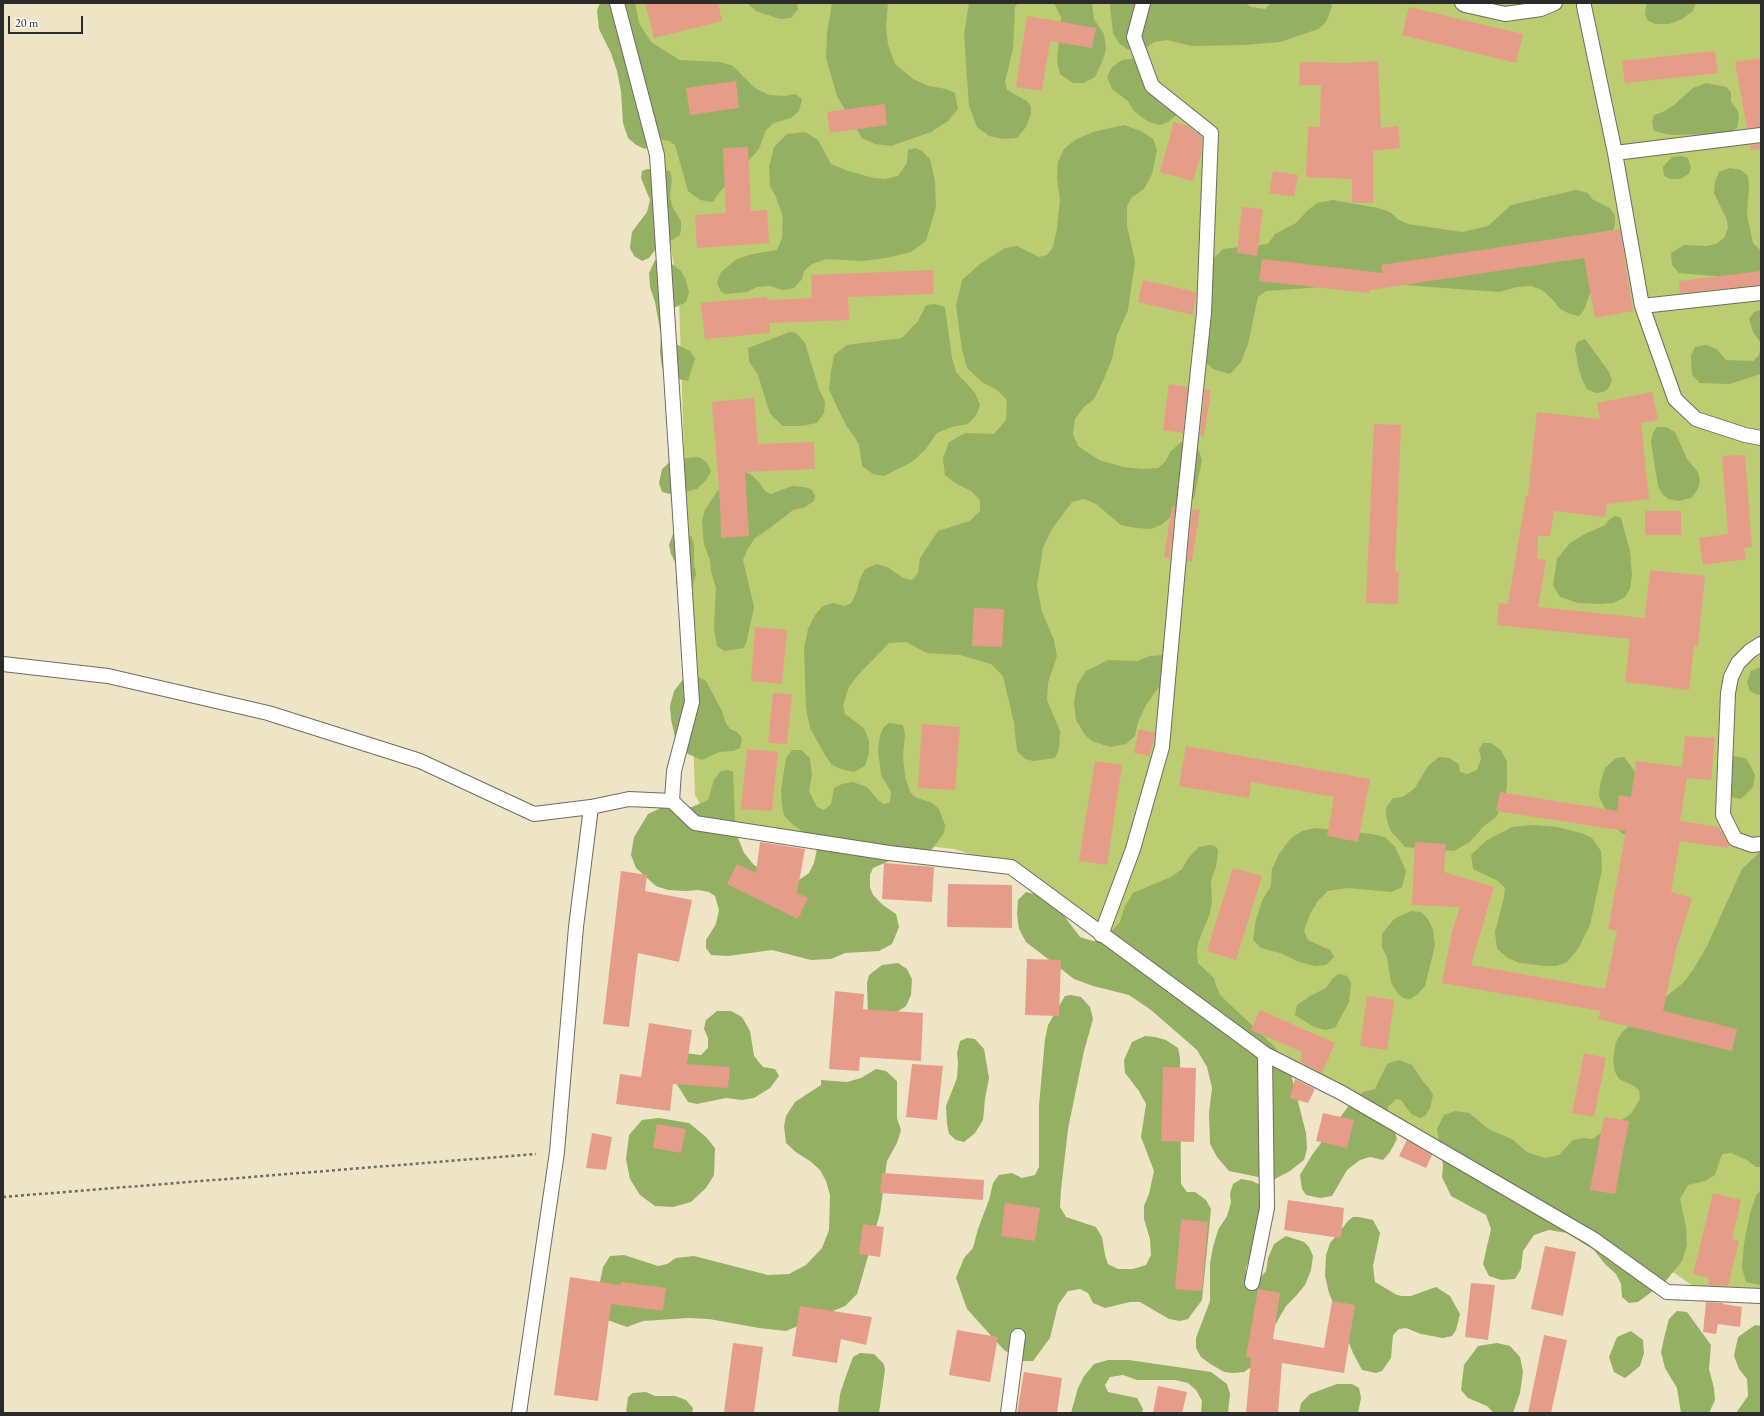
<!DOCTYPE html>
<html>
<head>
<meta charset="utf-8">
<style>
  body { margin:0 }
  #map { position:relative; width:1764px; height:1416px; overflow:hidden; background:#eee5c7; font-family:"EB Garamond",serif }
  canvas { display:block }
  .frame { position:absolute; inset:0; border:4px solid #2b2b2b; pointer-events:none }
  .scale { position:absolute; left:8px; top:16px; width:75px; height:18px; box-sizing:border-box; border:2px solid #2b2b2b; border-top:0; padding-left:5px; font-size:12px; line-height:14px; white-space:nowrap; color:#2b2b2b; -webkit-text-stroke:3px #fdfcf7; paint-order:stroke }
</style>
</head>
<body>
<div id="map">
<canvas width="1764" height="1416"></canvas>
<div class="frame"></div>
<div class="scale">20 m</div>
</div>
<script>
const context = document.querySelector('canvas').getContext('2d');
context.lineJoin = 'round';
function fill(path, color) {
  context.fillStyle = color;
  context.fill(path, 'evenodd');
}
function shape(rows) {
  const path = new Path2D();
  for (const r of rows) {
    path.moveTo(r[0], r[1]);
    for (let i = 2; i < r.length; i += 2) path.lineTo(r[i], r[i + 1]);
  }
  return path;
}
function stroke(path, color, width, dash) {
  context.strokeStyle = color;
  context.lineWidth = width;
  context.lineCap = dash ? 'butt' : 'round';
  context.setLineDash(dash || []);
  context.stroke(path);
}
const green = shape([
  [627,3,1761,3,1761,1293,1716,1291,1690,1284,1656,1260,1511,1178,1280,1058,1022,871,954,849,727,824,705,813,695,795,679,299,639,43]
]);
const forest = shape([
  [600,3,635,3,639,23,651,42,680,60,720,62,733,66,755,88,769,95,786,96,795,94,802,99,799,111,791,118,774,123,766,130,759,149,718,194,713,202,700,200,688,191,675,145,669,141,660,139,645,149,636,145,628,138,623,123,621,91,617,71,611,53,599,29,597,10],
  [747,3,797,3,798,9,791,18,780,19,756,11],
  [832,3,888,3,886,26,888,45,895,64,913,79,929,86,946,89,955,93,958,109,948,121,931,132,891,146,875,144,862,138,837,96,826,58,827,33],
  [969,3,1018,3,1015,7,1013,49,1005,82,1007,90,1027,101,1031,106,1031,114,1026,127,1017,138,1003,139,989,136,977,127,969,106,964,35],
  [1054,3,1092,3,1094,19,1104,34,1106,49,1102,62,1095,77,1084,83,1073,83,1060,74,1057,62,1061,17],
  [1110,3,1245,3,1251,7,1265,9,1271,3,1331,3,1332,7,1326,22,1318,29,1280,42,1244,45,1192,46,1167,40,1154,42,1143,50,1127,49,1120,44,1113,34],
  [1647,3,1696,3,1693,11,1682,19,1669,24,1656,24,1648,21,1645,14],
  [1137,58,1177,105,1176,115,1168,122,1160,125,1149,122,1140,116,1133,110,1128,101,1112,89,1107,77,1112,67,1122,60],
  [1706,83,1726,87,1731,92,1731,102,1738,111,1739,118,1737,128,1729,133,1713,134,1670,135,1654,131,1652,122,1654,115,1663,112,1674,105,1693,88],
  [1124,125,1143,132,1153,139,1157,150,1152,174,1144,189,1132,197,1127,206,1127,226,1135,261,1128,310,1117,335,1112,359,1103,381,1094,399,1084,407,1075,419,1073,434,1078,446,1099,460,1123,467,1142,469,1158,468,1165,462,1171,451,1181,442,1191,442,1198,449,1202,460,1194,498,1161,525,1151,529,1136,528,1121,525,1096,504,1084,499,1072,502,1052,529,1043,548,1037,586,1042,612,1054,640,1057,656,1048,683,1047,700,1060,731,1059,749,1055,758,1033,761,1025,759,1017,751,1014,723,1003,676,991,664,960,655,927,653,906,642,889,643,857,676,849,687,843,705,845,714,864,728,869,741,869,753,865,766,854,772,841,769,832,765,825,755,810,728,806,709,804,648,808,629,815,615,823,606,833,603,845,606,851,603,857,591,859,581,865,569,877,564,889,568,903,578,912,580,918,573,920,558,938,531,970,521,980,511,980,500,971,491,955,483,945,475,943,458,949,442,965,433,994,434,1006,420,1007,400,997,390,982,382,967,368,962,350,956,306,962,280,980,264,1005,248,1017,246,1039,257,1047,255,1053,247,1057,228,1060,200,1057,178,1058,162,1064,149,1075,140,1093,132],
  [805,132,818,140,831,164,851,172,874,178,885,179,898,176,907,163,908,150,915,148,922,151,930,159,935,181,936,207,926,241,911,252,886,258,863,261,826,259,812,264,804,271,802,279,794,288,783,290,770,286,757,287,747,292,726,294,721,292,717,283,721,272,737,259,753,254,777,250,782,238,783,217,776,197,770,186,769,167,774,147,787,134],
  [1682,156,1688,158,1691,167,1689,174,1680,179,1670,179,1664,176,1663,167,1672,157],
  [1730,168,1741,170,1748,176,1749,187,1747,215,1753,243,1761,251,1761,280,1679,273,1672,265,1671,253,1684,245,1706,246,1716,244,1724,238,1728,228,1727,220,1714,193,1715,182,1719,172],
  [647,169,670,171,672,179,670,197,672,206,681,221,681,228,680,235,655,250,649,258,642,261,634,256,630,248,632,232,647,212,650,200,641,178,642,171],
  [1576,190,1588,193,1592,199,1610,208,1615,216,1615,225,1584,310,1579,316,1570,314,1560,309,1553,300,1542,290,1531,286,1517,287,1499,292,1377,283,1266,291,1258,297,1248,344,1241,362,1230,374,1213,369,1202,359,1208,264,1223,249,1268,244,1275,234,1296,223,1308,210,1317,203,1333,200,1378,208,1390,212,1399,220,1408,224,1462,232,1488,226,1511,205],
  [655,260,668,261,681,271,686,280,689,292,686,302,672,309,674,343,690,351,695,359,688,381,674,378,666,374,662,367,660,352,661,336,655,302,650,287,649,273],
  [935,304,945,307,952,358,956,372,975,393,980,405,976,415,968,424,952,427,937,433,925,450,912,462,884,476,873,474,862,466,859,444,846,425,836,405,829,389,831,371,834,355,847,345,902,338,918,321,926,305],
  [1761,310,1761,374,1729,384,1700,383,1692,375,1691,356,1695,347,1706,345,1717,349,1726,360,1753,361,1759,355,1761,343,1753,332,1749,319,1754,312],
  [790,332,796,333,805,343,819,389,825,402,824,413,817,423,801,426,783,426,770,414,758,375,749,361,748,348],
  [1585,339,1609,372,1612,381,1608,389,1603,392,1596,393,1587,389,1583,382,1579,370,1575,349,1577,342],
  [1657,427,1666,427,1675,432,1687,459,1698,472,1700,480,1699,486,1696,492,1691,498,1678,501,1669,499,1662,494,1658,486,1651,442,1653,433],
  [695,457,701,458,707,463,711,471,707,479,697,489,674,495,662,492,659,483,662,469,672,460],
  [743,471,750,474,759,482,765,491,771,494,792,486,804,487,811,489,815,496,814,501,805,507,793,510,770,528,755,538,747,550,743,560,754,607,747,640,744,648,724,651,717,646,714,628,716,588,711,571,710,560,704,545,702,521,705,510,727,476],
  [1615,516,1621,518,1630,551,1632,575,1630,589,1624,598,1613,603,1600,604,1578,603,1560,597,1553,585,1557,559,1570,543,1585,534,1605,525,1610,519],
  [681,531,692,537,694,545,694,564,696,574,693,586,682,587,678,586,676,582,676,564,671,554,669,545,673,534],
  [1163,655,1171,658,1166,677,1146,705,1138,722,1135,736,1126,744,1110,747,1092,741,1085,735,1076,720,1074,702,1077,685,1086,671,1108,660,1137,661,1150,656],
  [1761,667,1761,693,1758,695,1750,691,1747,682,1751,671],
  [697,676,706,681,722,711,725,721,730,729,737,732,742,738,740,748,733,751,719,752,702,760,688,754,675,737,671,719,670,706,674,691,684,678],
  [889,723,903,725,905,735,903,756,905,776,910,792,915,797,932,803,939,809,945,825,944,833,930,852,896,858,873,868,870,875,870,887,873,895,883,905,896,914,899,927,892,944,879,951,845,953,831,959,811,960,772,950,728,956,711,955,706,948,706,940,716,924,719,910,715,896,709,892,698,890,686,891,668,890,656,886,636,868,631,855,634,837,648,814,663,807,692,807,708,800,714,780,721,771,728,770,733,772,735,820,738,838,744,853,754,865,774,877,799,880,809,873,814,863,817,849,815,841,791,823,784,815,782,805,781,791,786,758,792,750,801,750,810,758,812,775,809,791,817,807,824,810,831,804,834,788,842,784,853,782,867,787,879,801,884,804,890,802,891,792,881,775,878,749,880,736,883,728],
  [1483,743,1491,743,1501,750,1507,762,1507,786,1505,799,1496,817,1484,826,1470,842,1454,851,1405,847,1390,830,1386,816,1386,808,1393,798,1403,797,1415,788,1428,766,1439,757,1449,758,1459,764,1460,772,1467,774,1477,770,1481,759,1479,749],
  [1732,756,1745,758,1749,763,1755,775,1753,787,1741,799,1731,797,1726,791],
  [1624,757,1675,826,1642,838,1623,834,1612,824,1599,796,1600,784,1605,768,1616,758],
  [1533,825,1558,827,1584,834,1592,838,1601,851,1602,870,1590,925,1578,949,1567,962,1556,966,1546,966,1520,963,1508,958,1497,949,1495,932,1504,897,1505,888,1498,881,1473,869,1471,855,1487,840,1512,827],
  [1315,828,1372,834,1385,837,1395,847,1406,871,1402,887,1392,892,1347,888,1328,891,1318,901,1310,914,1304,931,1308,940,1330,950,1334,957,1326,965,1315,966,1299,962,1280,953,1261,948,1253,940,1256,919,1263,899,1271,886,1272,869,1279,854,1291,838,1302,831],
  [1210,845,1215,846,1218,850,1216,867,1211,880,1212,901,1210,913,1198,943,1197,952,1198,963,1214,978,1216,986,1221,996,1274,1046,1290,1070,1306,1133,1307,1149,1304,1160,1290,1171,1273,1180,1229,1171,1217,1157,1210,1144,1209,1113,1212,1088,1207,1067,1197,1050,1151,1010,1129,995,1093,986,1074,979,1026,942,1019,929,1017,914,1018,900,1026,892,1039,895,1050,901,1065,917,1080,937,1093,941,1102,941,1120,922,1124,908,1133,893,1171,877,1182,869,1189,857,1199,847],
  [1761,851,1761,1167,1756,1167,1747,1160,1731,1153,1722,1154,1715,1175,1705,1181,1688,1185,1680,1199,1686,1227,1687,1245,1682,1261,1665,1282,1638,1302,1629,1303,1622,1297,1621,1284,1616,1274,1605,1264,1594,1250,1567,1233,1549,1230,1534,1235,1523,1251,1521,1269,1515,1279,1501,1280,1489,1276,1483,1264,1491,1229,1486,1215,1451,1196,1442,1177,1443,1165,1437,1129,1444,1115,1455,1111,1469,1113,1490,1130,1512,1139,1527,1152,1545,1158,1559,1155,1573,1140,1584,1138,1592,1139,1631,1114,1640,1099,1639,1090,1632,1085,1619,1079,1615,1072,1613,1060,1616,1042,1622,1032,1683,983,1693,970,1707,946,1742,869],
  [1411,911,1421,912,1428,919,1433,930,1435,945,1425,986,1418,994,1410,999,1403,998,1396,991,1391,982,1387,957,1382,947,1382,934,1394,919],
  [898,963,907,969,912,979,911,995,906,1006,886,1019,868,1015,867,983,869,975,882,965],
  [1339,974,1347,976,1351,983,1349,1002,1335,1028,1325,1030,1314,1027,1295,1015,1297,1005,1310,996,1326,988,1333,978],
  [1071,995,1081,997,1090,1007,1093,1019,1084,1051,1068,1129,1061,1190,1060,1207,1066,1217,1096,1227,1102,1237,1105,1255,1108,1264,1118,1269,1133,1269,1146,1265,1151,1255,1150,1239,1144,1219,1144,1206,1149,1194,1154,1171,1141,1137,1146,1104,1139,1091,1125,1073,1124,1060,1132,1042,1145,1036,1155,1037,1166,1040,1178,1048,1180,1058,1181,1184,1187,1192,1195,1192,1206,1200,1211,1209,1202,1300,1188,1319,1180,1321,1169,1319,1140,1302,1130,1302,1105,1308,1093,1303,1088,1293,1080,1289,1068,1291,1058,1305,1050,1338,1033,1361,1022,1361,1004,1350,967,1309,956,1278,964,1258,973,1248,978,1229,989,1200,993,1183,999,1175,1012,1173,1022,1178,1035,1175,1039,1167,1039,1105,1045,1039,1048,1025,1065,996],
  [717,1011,731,1011,742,1017,750,1031,754,1056,763,1067,775,1069,779,1076,770,1088,754,1098,742,1100,726,1098,697,1104,688,1102,668,1070,676,1052,701,1055,708,1048,708,1038,704,1029,706,1020],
  [967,1038,975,1039,984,1049,989,1078,985,1099,983,1120,975,1133,964,1142,956,1140,949,1134,947,1124,946,1106,957,1078,958,1063,957,1053,960,1041],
  [1399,1060,1412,1065,1424,1083,1429,1088,1433,1095,1430,1108,1425,1116,1420,1118,1411,1114,1401,1100,1396,1099,1388,1107,1387,1123,1394,1129,1397,1139,1390,1152,1383,1160,1370,1157,1360,1160,1347,1170,1332,1196,1320,1198,1306,1195,1302,1189,1300,1175,1312,1155,1350,1104,1363,1092,1375,1089,1387,1064],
  [876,1069,886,1071,897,1081,897,1118,901,1130,897,1143,887,1161,880,1213,861,1281,857,1294,845,1306,786,1331,759,1328,709,1319,688,1318,643,1321,627,1327,602,1318,595,1307,603,1267,610,1256,624,1255,658,1266,667,1264,676,1258,694,1256,768,1275,789,1274,806,1265,822,1248,829,1230,830,1195,826,1181,820,1170,810,1161,797,1153,786,1143,784,1126,786,1116,795,1102,821,1085,821,1080,847,1082,861,1078],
  [659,1118,689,1123,706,1137,715,1148,714,1175,706,1188,691,1202,673,1207,655,1206,640,1195,630,1179,626,1159,629,1135,642,1120],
  [1241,1179,1252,1181,1265,1187,1255,1242,1246,1268,1246,1277,1252,1281,1259,1279,1266,1271,1268,1258,1274,1244,1286,1236,1304,1242,1309,1247,1313,1256,1311,1270,1305,1285,1296,1296,1286,1306,1251,1367,1244,1372,1234,1373,1224,1372,1209,1363,1201,1357,1196,1348,1196,1338,1210,1301,1210,1264,1213,1247,1218,1230,1227,1216,1231,1203,1230,1194,1233,1184],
  [1761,1190,1761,1285,1760,1285,1746,1282,1742,1268,1744,1244,1750,1213,1756,1195],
  [1353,1217,1359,1217,1373,1220,1380,1233,1373,1266,1375,1282,1397,1295,1402,1296,1411,1296,1436,1287,1450,1296,1460,1314,1456,1330,1452,1336,1443,1338,1421,1334,1406,1328,1399,1329,1393,1335,1391,1358,1382,1371,1376,1373,1362,1370,1353,1353,1329,1293,1325,1276,1326,1255,1330,1243,1348,1221],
  [1677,1311,1687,1312,1711,1345,1709,1369,1714,1388,1715,1400,1709,1413,1681,1413,1677,1388,1665,1368,1661,1352,1665,1334,1669,1319],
  [1755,1325,1761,1326,1761,1409,1759,1413,1736,1413,1748,1396,1747,1379,1739,1369,1734,1356,1738,1337],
  [1631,1331,1643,1340,1644,1353,1640,1366,1625,1378,1614,1372,1609,1357,1617,1337],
  [1497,1343,1510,1346,1520,1357,1523,1372,1520,1393,1513,1413,1494,1413,1487,1406,1468,1398,1461,1390,1464,1365,1478,1346],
  [860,1353,874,1354,884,1364,885,1370,879,1413,838,1413,840,1394,846,1376,853,1357],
  [1108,1360,1129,1360,1211,1372,1227,1384,1230,1394,1228,1413,1201,1413,1202,1401,1196,1390,1188,1383,1175,1380,1137,1380,1123,1375,1110,1377,1105,1385,1108,1392,1137,1398,1143,1409,1142,1413,1071,1413,1078,1388,1084,1376,1094,1364],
  [1337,1384,1352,1384,1359,1388,1361,1398,1358,1413,1299,1413,1301,1403,1310,1394],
  [646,1392,655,1396,675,1396,686,1400,693,1408,692,1413,626,1413,628,1397,633,1393]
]);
const building = shape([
  [645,3,718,3,722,21,654,38],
  [1409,7,1523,34,1516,63,1402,35],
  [1027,16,1096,28,1092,48,1050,41,1042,91,1016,87],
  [1715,51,1718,73,1625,83,1622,61],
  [1761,58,1761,127,1747,128,1735,62],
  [1378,61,1381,128,1398,126,1400,148,1373,151,1373,203,1352,203,1352,179,1306,177,1308,127,1320,127,1321,85,1299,85,1300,62,1346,63],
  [736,81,739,108,690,115,686,88],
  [885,104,887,125,830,133,827,112],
  [1174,122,1188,126,1202,137,1202,150,1193,181,1160,172],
  [1761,144,1761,149,1751,150,1750,145],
  [748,147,751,211,767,210,769,243,697,248,695,215,726,213,723,148],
  [1273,171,1298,175,1294,197,1269,193],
  [1242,207,1263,209,1257,256,1237,253],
  [1620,229,1633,311,1595,318,1584,258,1370,290,1369,293,1259,281,1262,259,1383,273,1381,265],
  [933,270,934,294,848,297,849,320,769,323,770,333,705,339,701,303,767,297,767,300,812,298,811,275],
  [1761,271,1761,285,1680,293,1679,281],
  [1143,280,1196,292,1193,315,1138,302],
  [1169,384,1188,387,1183,433,1163,430],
  [1205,389,1211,390,1204,436,1200,435],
  [1652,392,1658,420,1641,423,1649,499,1607,504,1605,517,1554,511,1550,536,1538,536,1537,559,1546,560,1538,607,1645,618,1650,570,1705,576,1698,646,1694,646,1689,690,1625,682,1630,639,1497,625,1499,603,1508,604,1526,496,1528,496,1537,412,1600,419,1597,403],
  [754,398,758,444,814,442,815,469,745,472,749,536,721,538,720,502,712,402],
  [1374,424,1401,425,1395,571,1399,572,1398,604,1366,603],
  [1745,455,1752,547,1744,548,1746,559,1703,565,1699,538,1728,534,1722,456],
  [1172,506,1175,507,1170,558,1164,557],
  [1192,509,1200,510,1192,561,1187,561],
  [1645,511,1681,511,1681,535,1645,535],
  [974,608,1004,609,1002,647,972,646],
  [755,627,787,630,782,684,751,681],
  [773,693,792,694,787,744,768,743],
  [922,724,960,727,955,790,918,788],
  [1139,729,1155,733,1150,756,1134,753],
  [1685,736,1715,738,1711,780,1687,778,1680,821,1719,827,1729,844,1728,848,1680,841,1671,892,1692,898,1676,950,1663,1011,1737,1029,1732,1051,1598,1019,1601,1011,1442,983,1452,932,1460,907,1412,905,1415,842,1446,844,1444,872,1494,887,1471,965,1605,989,1617,931,1608,929,1626,831,1496,811,1500,792,1617,811,1619,795,1631,797,1636,761,1682,767],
  [1186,746,1370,779,1358,842,1327,836,1334,797,1251,782,1249,798,1179,786],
  [747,749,778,752,772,811,741,809],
  [1095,761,1122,765,1107,865,1079,861],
  [760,842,805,849,797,893,808,898,798,919,727,884,737,864,756,873],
  [884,863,934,867,932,902,882,899],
  [1233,868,1262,876,1236,960,1207,951],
  [621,871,647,875,645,891,692,900,679,962,638,953,629,1027,603,1024],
  [948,884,1012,885,1012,928,947,927],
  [1027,959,1061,960,1059,1016,1025,1015],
  [835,991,864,994,863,1009,923,1013,921,1061,860,1057,859,1071,829,1069],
  [1367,996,1394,1000,1387,1050,1360,1046],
  [1260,1010,1335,1043,1322,1073,1300,1062,1302,1052,1251,1030],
  [649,1023,692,1030,687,1064,730,1067,728,1088,673,1084,670,1111,616,1104,620,1074,641,1077],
  [1584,1053,1606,1058,1594,1117,1572,1113],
  [912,1064,943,1066,937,1120,906,1117],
  [1163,1067,1196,1068,1194,1142,1161,1141],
  [1295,1079,1315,1089,1308,1103,1290,1098],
  [1323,1113,1354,1120,1347,1148,1316,1141],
  [1604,1117,1629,1121,1615,1194,1590,1190],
  [657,1124,686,1129,681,1153,653,1148],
  [592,1133,612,1137,606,1170,586,1168],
  [1407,1140,1432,1155,1426,1168,1399,1156],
  [882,1173,984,1180,983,1200,880,1193],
  [1713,1193,1741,1200,1732,1239,1739,1241,1728,1286,1708,1285,1709,1278,1693,1274],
  [1288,1200,1344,1208,1341,1238,1284,1230],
  [1005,1203,1040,1208,1035,1241,1001,1236],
  [1181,1219,1208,1222,1202,1291,1175,1289],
  [863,1224,884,1227,880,1257,859,1254],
  [1545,1246,1576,1252,1563,1316,1531,1309],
  [570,1277,620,1285,621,1282,666,1288,663,1311,611,1304,598,1401,554,1395],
  [1471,1283,1495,1285,1488,1340,1465,1337],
  [1258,1289,1280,1293,1273,1339,1324,1348,1332,1301,1355,1305,1344,1373,1282,1363,1278,1413,1246,1413,1251,1358,1246,1357],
  [1706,1302,1723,1303,1723,1304,1742,1307,1740,1327,1718,1324,1716,1334,1703,1332],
  [800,1306,872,1317,866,1345,841,1339,837,1363,792,1356],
  [957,1330,998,1337,990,1382,949,1375],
  [1544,1335,1567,1340,1551,1413,1528,1413],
  [733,1343,763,1347,754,1413,724,1413],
  [1024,1372,1062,1378,1057,1413,1017,1413],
  [1158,1386,1187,1392,1182,1413,1153,1413]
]);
const path = shape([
  [3,1197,536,1154]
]);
const lane = shape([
  [617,3,657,155,692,702,674,771,672,801],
  [1462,3,1465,5,1505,14,1541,9,1555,3],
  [1584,3,1584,6,1615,153,1642,306,1675,399,1696,419,1745,435,1761,438],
  [1615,153,1761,135],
  [1642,306,1761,293],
  [1761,644,1750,651,1738,663,1731,677,1728,693,1723,815,1735,839,1752,845,1761,844],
  [3,664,108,676,268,713,420,761,534,814,591,807,576,927,557,1152,519,1413],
  [591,807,629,799,672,801,695,823,889,853,1011,867,1265,1054,1342,1093,1593,1239,1667,1292,1761,1296],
  [1101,935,1133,849,1162,747,1182,523,1204,313,1211,133,1152,86,1134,37,1143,3],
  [1252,1283,1267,1208,1265,1054],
  [1008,1413,1018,1336]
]);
fill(green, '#bbcd70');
fill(forest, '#94b062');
fill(building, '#e59d89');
stroke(lane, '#6f6c62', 16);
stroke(path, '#6f6c62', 2.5, [3, 3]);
stroke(lane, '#fff', 14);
</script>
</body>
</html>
